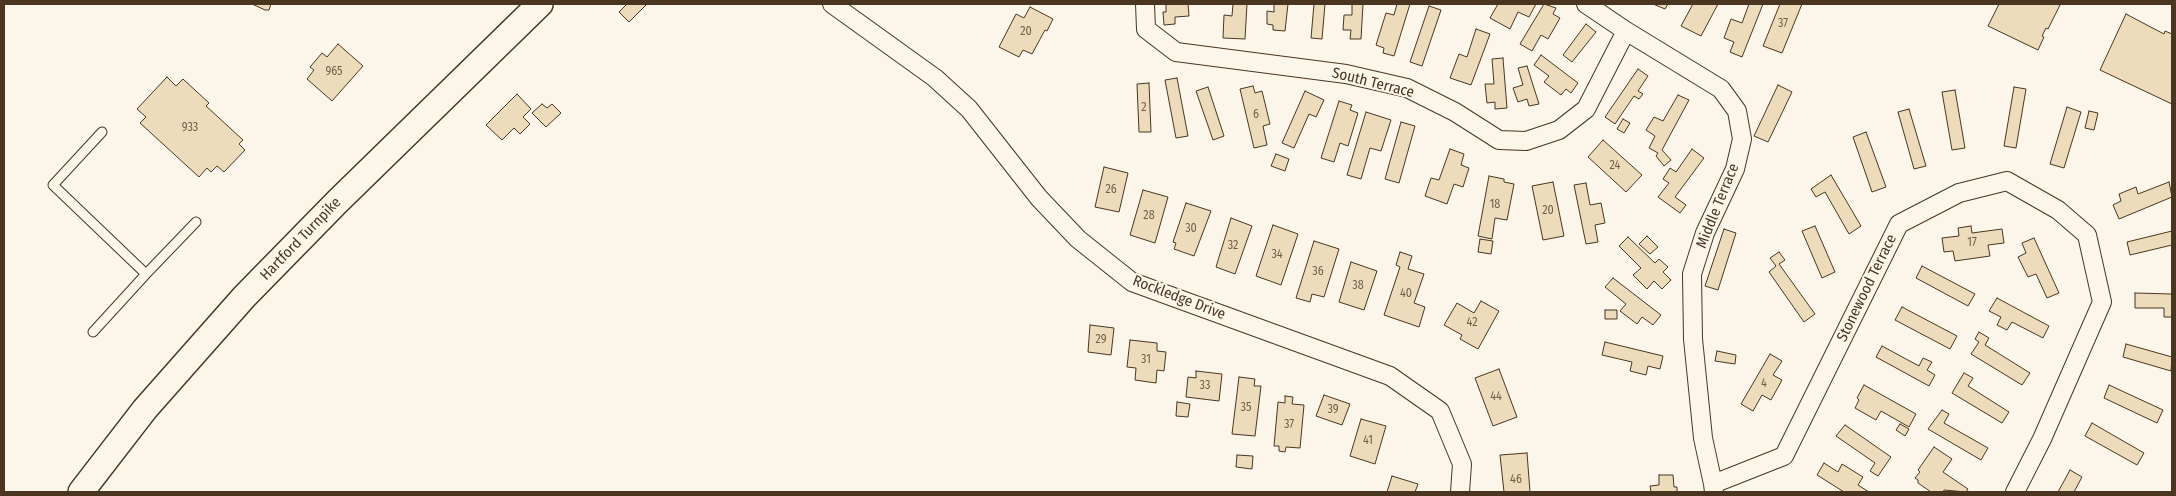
<!DOCTYPE html>
<html>
<head>
<meta charset="utf-8">
<style>
  body { margin:0 }
  #map { position:relative; width:2176px; height:496px; overflow:hidden; background:#fbf6e9; font-family:"Fira Sans Condensed",sans-serif }
  canvas { display:block }
  .frame { position:absolute; inset:0; border:5px solid #4a3520; pointer-events:none }
</style>
</head>
<body>
<div id="map">
<canvas width="2176" height="496"></canvas>
<div class="frame"></div>
</div>
<script>
const context = document.querySelector('canvas').getContext('2d');
context.lineJoin = 'round';
function fill(path, color) {
  context.fillStyle = color;
  context.fill(path, 'evenodd');
}
function shape(rows) {
  const path = new Path2D();
  for (const r of rows) {
    path.moveTo(r[0], r[1]);
    for (let i = 2; i < r.length; i += 2) path.lineTo(r[i], r[i + 1]);
  }
  return path;
}
function stroke(path, color, width, dash) {
  context.strokeStyle = color;
  context.lineWidth = width;
  context.lineCap = dash ? 'butt' : 'round';
  context.setLineDash(dash || []);
  context.stroke(path);
}
function label(font, color, halo, rows, align = 'center') {
  context.font = font + ' "Fira Sans Condensed",sans-serif';
  context.lineWidth = 4;
  context.setLineDash([]);
  context.textBaseline = 'middle';
  context.strokeStyle = halo;
  context.fillStyle = color;
  for (const [text, x, y, turn = 0] of rows) {
    context.save();
    context.translate(x, y);
    context.rotate((+turn || 0) * Math.PI / 180);
    context.textAlign = isNaN(turn) ? turn : align;
    if (halo) context.strokeText(text, 0, 0);
    context.fillText(text, 0, 0);
    context.restore();
  }
}
const building = shape([
  [252,4,271,4,269,10,265,10,252,4],
  [627,4,647,4,629,22,619,12,627,4],
  [1166,4,1188,4,1189,16,1175,17,1175,24,1164,25,1163,12,1166,12,1166,4],
  [1233,4,1247,4,1245,39,1223,38,1224,15,1232,16,1233,4],
  [1274,4,1288,4,1285,31,1273,30,1273,25,1267,24,1267,11,1274,12,1274,4],
  [1314,4,1325,4,1322,39,1311,38,1314,4],
  [1352,4,1363,4,1361,39,1350,39,1351,30,1343,30,1344,15,1352,15,1352,4],
  [1397,4,1410,4,1394,56,1383,53,1384,48,1376,45,1386,13,1394,15,1397,4],
  [1498,4,1536,4,1529,17,1518,12,1510,29,1490,18,1498,4],
  [1544,4,1556,8,1553,14,1560,18,1548,39,1541,35,1532,51,1520,44,1544,4],
  [1653,4,1668,4,1665,9,1653,4],
  [1693,4,1718,4,1701,36,1681,26,1693,4],
  [1749,4,1763,4,1742,57,1730,52,1734,42,1724,38,1731,19,1742,23,1749,4],
  [1780,4,1802,4,1782,53,1763,46,1780,4],
  [1999,4,2058,4,2060,5,2048,29,2046,28,2042,36,2044,37,2038,50,1988,26,1999,4],
  [1429,6,1441,10,1422,66,1410,62,1429,6],
  [1030,7,1053,19,1047,31,1045,30,1032,54,1023,50,1019,57,999,47,1016,14,1024,18,1030,7],
  [2126,14,2164,34,2165,31,2172,34,2172,104,2100,70,2126,14],
  [1586,24,1596,32,1572,62,1563,55,1586,24],
  [1476,29,1490,34,1471,85,1450,78,1459,54,1467,57,1476,29],
  [338,44,363,66,332,101,307,79,314,70,310,67,322,53,327,57,338,44],
  [1541,55,1578,83,1571,93,1566,89,1561,95,1544,82,1549,76,1534,65,1541,55],
  [1503,58,1507,108,1495,109,1495,102,1487,103,1485,84,1494,84,1492,59,1503,58],
  [1527,66,1539,104,1529,106,1527,99,1518,102,1513,88,1523,85,1518,68,1527,66],
  [1638,69,1648,76,1638,91,1643,94,1639,99,1634,96,1615,124,1605,117,1638,69],
  [167,77,176,86,183,79,209,103,206,106,243,140,239,144,245,150,224,172,217,166,211,172,207,168,199,177,140,123,146,117,137,109,167,77],
  [1177,78,1188,136,1176,138,1165,80,1177,78],
  [1149,83,1151,132,1139,132,1137,84,1149,83],
  [1778,85,1792,92,1768,142,1754,136,1778,85],
  [1253,86,1255,93,1262,91,1270,124,1263,126,1267,145,1254,148,1240,89,1253,86],
  [1208,87,1224,136,1213,140,1196,91,1208,87],
  [2014,87,2026,89,2016,148,2004,146,2014,87],
  [1955,90,1965,148,1952,150,1942,92,1955,90],
  [1305,91,1324,100,1316,117,1309,114,1294,148,1282,143,1305,91],
  [517,94,531,109,523,117,530,124,520,134,514,128,502,140,486,125,517,94],
  [1678,95,1689,100,1662,150,1671,160,1664,166,1656,156,1658,153,1649,148,1655,136,1646,130,1654,117,1663,121,1678,95],
  [1339,101,1352,105,1350,110,1358,113,1348,146,1340,143,1334,162,1321,158,1339,101],
  [542,104,547,108,552,104,561,113,546,127,532,113,542,104],
  [2067,107,2081,112,2064,168,2050,164,2067,107],
  [1909,109,1926,166,1914,169,1898,112,1909,109],
  [2089,111,2098,113,2094,130,2085,128,2089,111],
  [1366,112,1391,120,1381,151,1370,148,1361,179,1347,175,1366,112],
  [1623,119,1630,123,1624,133,1617,129,1623,119],
  [1401,122,1415,126,1399,183,1385,179,1401,122],
  [1866,132,1886,187,1872,192,1853,137,1866,132],
  [1603,140,1642,175,1626,192,1588,157,1603,140],
  [1450,149,1464,154,1461,165,1469,168,1463,187,1454,184,1447,204,1425,196,1431,178,1439,180,1450,149],
  [1692,149,1704,158,1675,197,1686,205,1680,213,1658,197,1669,183,1663,179,1670,168,1676,172,1692,149],
  [1276,154,1289,159,1285,171,1271,166,1276,154],
  [1104,167,1128,173,1119,212,1095,207,1104,167],
  [1831,175,1861,226,1849,234,1825,192,1816,197,1811,189,1831,175],
  [1489,176,1504,179,1504,182,1514,184,1507,220,1495,218,1492,239,1478,236,1489,176],
  [1553,182,1564,236,1543,240,1532,186,1553,182],
  [2169,182,2172,197,2119,219,2113,205,2121,201,2119,194,2136,187,2138,194,2169,182],
  [1586,183,1590,205,1601,203,1605,223,1595,225,1598,242,1586,244,1574,185,1586,183],
  [1143,190,1168,197,1155,243,1130,235,1143,190],
  [1186,203,1211,211,1194,256,1174,249,1176,243,1173,242,1186,203],
  [1231,218,1252,226,1235,274,1216,267,1231,218],
  [1273,225,1298,234,1281,285,1256,276,1273,225],
  [1815,226,1835,272,1822,278,1802,231,1815,226],
  [1971,226,1972,233,2002,229,2004,243,1988,245,1990,256,1955,261,1953,251,1944,252,1942,238,1959,236,1958,228,1971,226],
  [1724,229,1736,233,1718,290,1705,286,1724,229],
  [2172,231,2172,245,2130,255,2127,242,2172,231],
  [1647,236,1658,247,1650,254,1639,244,1647,236],
  [1628,237,1655,263,1659,259,1668,267,1663,272,1671,280,1662,289,1654,281,1647,289,1633,275,1641,268,1619,246,1628,237],
  [2034,238,2059,293,2047,298,2036,274,2028,277,2018,257,2026,253,2022,243,2034,238],
  [1480,239,1493,241,1491,254,1478,252,1480,239],
  [1314,241,1339,249,1324,297,1312,294,1310,302,1296,298,1314,241],
  [1400,252,1412,256,1408,269,1424,274,1414,303,1425,307,1419,327,1384,315,1400,267,1396,265,1400,252],
  [1779,252,1785,260,1779,264,1815,314,1804,322,1769,272,1776,266,1770,258,1779,252],
  [1351,262,1377,271,1364,310,1339,302,1351,262],
  [1922,266,1975,294,1968,306,1916,278,1922,266],
  [1613,278,1661,315,1653,325,1642,317,1637,324,1620,311,1626,304,1605,287,1613,278],
  [2135,293,2172,294,2172,317,2164,317,2164,308,2135,308,2135,293],
  [1997,298,2049,326,2043,338,2012,322,2007,330,1997,325,2001,317,1989,311,1997,298],
  [1481,301,1499,311,1478,349,1460,339,1462,335,1444,325,1457,303,1474,313,1481,301],
  [1902,307,1957,336,1950,349,1895,320,1902,307],
  [1605,310,1617,310,1617,319,1605,319,1605,310],
  [1090,325,1114,328,1111,355,1088,352,1090,325],
  [1979,332,1989,338,1985,345,2030,373,2022,385,1971,354,1979,342,1975,339,1979,332],
  [1130,340,1157,343,1157,351,1166,352,1164,371,1157,370,1156,383,1135,380,1136,368,1127,367,1130,340],
  [1605,342,1663,356,1660,369,1648,366,1646,375,1630,371,1632,362,1602,355,1605,342],
  [2126,344,2172,357,2171,371,2123,357,2126,344],
  [1882,346,1919,366,1923,358,1932,362,1927,370,1935,375,1929,386,1876,357,1882,346],
  [1717,351,1736,355,1735,364,1715,361,1717,351],
  [1770,354,1782,361,1773,375,1782,380,1771,400,1762,395,1753,411,1741,404,1770,354],
  [1499,369,1517,417,1493,426,1475,378,1499,369],
  [1196,371,1222,374,1219,401,1186,397,1188,377,1196,378,1196,371],
  [1964,373,1973,378,1968,386,2009,412,2002,423,1952,393,1964,373],
  [1239,377,1255,379,1254,386,1261,386,1255,436,1232,434,1239,377],
  [1864,385,1916,414,1909,427,1881,411,1876,420,1855,408,1859,400,1857,398,1864,385],
  [2109,385,2163,410,2157,423,2104,398,2109,385],
  [1324,395,1350,404,1342,425,1316,416,1324,395],
  [1285,396,1293,397,1292,404,1304,405,1300,448,1286,447,1285,452,1279,451,1279,446,1274,446,1278,402,1285,403,1285,396],
  [1177,402,1190,404,1188,417,1176,416,1177,402],
  [1942,410,1949,414,1944,423,1988,448,1981,460,1928,429,1942,410],
  [1361,419,1386,426,1375,464,1350,456,1361,419],
  [2092,423,2144,453,2137,465,2085,436,2092,423],
  [1900,424,1909,429,1905,436,1896,430,1900,424],
  [1845,425,1891,457,1878,476,1870,471,1875,463,1836,436,1845,425],
  [1934,447,1952,459,1943,472,1968,489,1966,492,1944,490,1943,492,1931,492,1918,483,1918,480,1915,478,1920,472,1918,470,1934,447],
  [1527,453,1530,492,1504,492,1500,455,1527,453],
  [1237,455,1253,456,1252,469,1236,467,1237,455],
  [1824,463,1838,472,1842,464,1863,477,1858,485,1869,492,1844,492,1817,475,1824,463],
  [2070,470,2082,477,2074,492,2058,492,2070,470],
  [1659,475,1673,475,1674,487,1677,487,1677,492,1651,492,1650,486,1659,485,1659,475],
  [1392,476,1418,484,1415,492,1387,492,1392,476]
]);
const lane = shape([
  [102,132,53,185,146,274,196,222],
  [93,332,146,274]
]);
const street = shape([
  [832,4,935,78,969,109,1039,198,1078,239,1132,282,1390,376,1440,411,1462,464,1460,492],
  [1145,4,1146,29,1176,52,1346,74,1407,88,1455,112,1499,140,1526,141,1559,130,1586,109,1626,31],
  [1586,4,1626,31,1721,89,1737,111,1742,139,1735,169,1705,233,1692,274,1693,339,1703,438,1713,484],
  [1714,492,1713,484,1784,456,1899,224,1959,193,2007,181,2058,210,2087,235,2102,302,2042,439,2015,492]
]);
const secondary = shape([
  [81,492,145,409,244,297,338,201,540,4]
]);
const numberNames = [
  ["37",1783,24],
  ["20",1026,32],
  ["965",334,72],
  ["2",1144,108],
  ["6",1256,115],
  ["933",190,128],
  ["24",1615,166],
  ["26",1111,190],
  ["18",1495,205],
  ["20",1548,211],
  ["28",1149,216],
  ["30",1191,229],
  ["17",1972,243],
  ["32",1233,246],
  ["34",1277,255],
  ["36",1318,272],
  ["38",1358,286],
  ["40",1406,294],
  ["42",1472,323],
  ["29",1101,340],
  ["31",1146,360],
  ["4",1764,384],
  ["33",1205,386],
  ["44",1496,397],
  ["35",1246,408],
  ["39",1333,410],
  ["37",1289,425],
  ["41",1368,441],
  ["46",1516,480]
];
const streetNames = [
  ["South Terrace",1373,83,14],
  ["Middle Terrace",1718,206,-68],
  ["Hartford Turnpike",301,239,-46],
  ["Stonewood Terrace",1867,288,-64],
  ["Rockledge Drive",1179,298,21]
];
fill(building, '#ecdcbc');
stroke(building, '#4a3520', 1);
stroke(lane, '#4a3520', 11);
stroke(street, '#4a3520', 20);
stroke(secondary, '#4a3520', 28);
stroke(lane, '#fbf6e9', 9);
stroke(street, '#fbf6e9', 18);
stroke(secondary, '#fbf6e9', 25);
label('12px', '#725f47', null, numberNames);
label('15px', '#4a3520', '#fbf6e9', streetNames);
</script>
</body>
</html>
